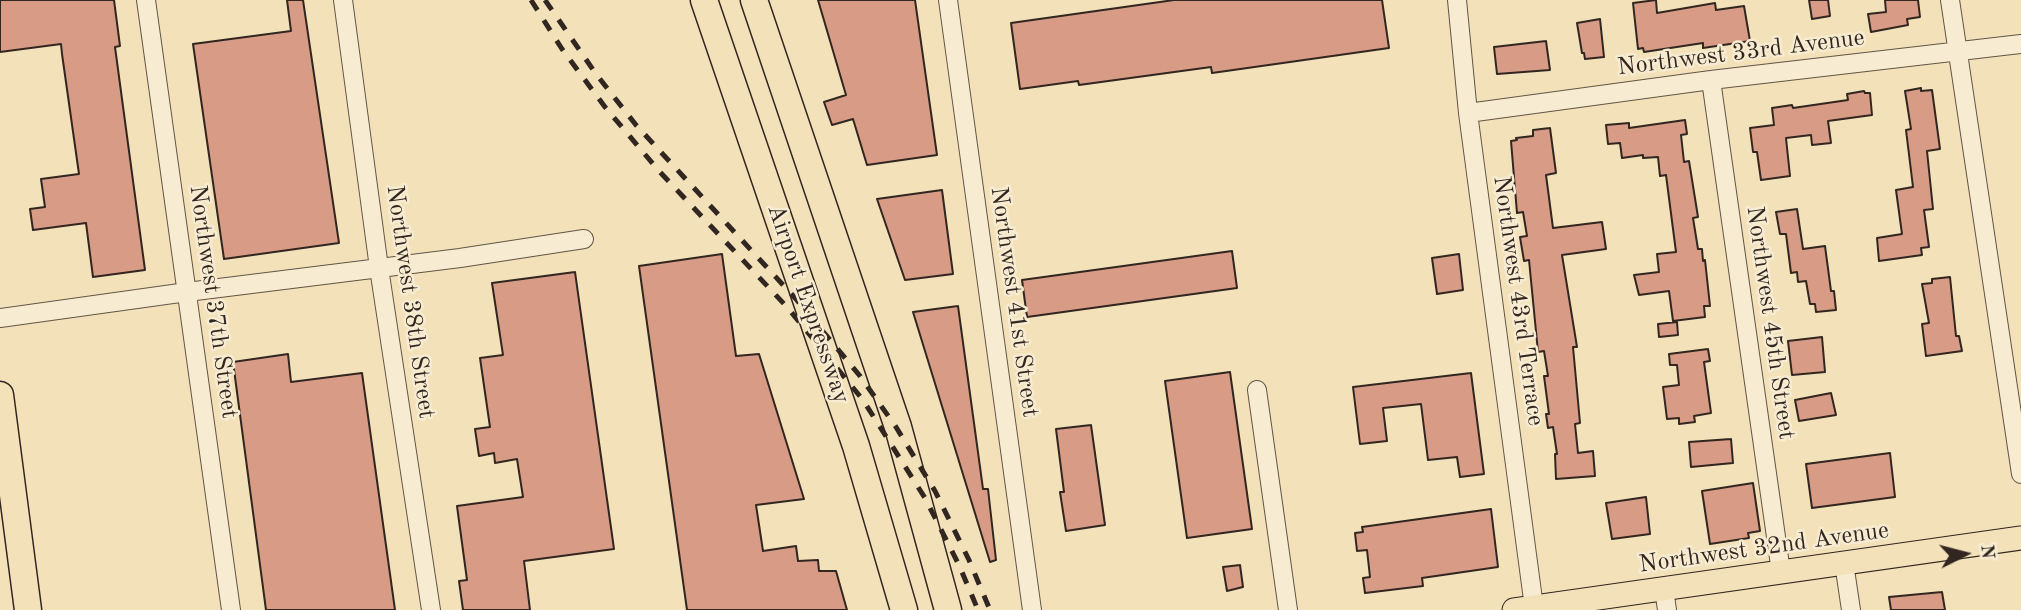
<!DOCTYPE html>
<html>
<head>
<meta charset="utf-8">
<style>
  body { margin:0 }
  #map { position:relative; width:2021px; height:610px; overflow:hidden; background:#f3e1b9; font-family:"Old Standard TT",serif }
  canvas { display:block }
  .north { position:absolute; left:1930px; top:519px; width:70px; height:70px; -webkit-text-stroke:5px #f7ecd2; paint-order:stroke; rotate:84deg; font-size:19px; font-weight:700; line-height:28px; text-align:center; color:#322620 }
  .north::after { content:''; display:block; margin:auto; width:24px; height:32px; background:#322620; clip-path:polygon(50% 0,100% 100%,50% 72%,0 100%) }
</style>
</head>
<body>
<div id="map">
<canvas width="2021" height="610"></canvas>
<div class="north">N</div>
</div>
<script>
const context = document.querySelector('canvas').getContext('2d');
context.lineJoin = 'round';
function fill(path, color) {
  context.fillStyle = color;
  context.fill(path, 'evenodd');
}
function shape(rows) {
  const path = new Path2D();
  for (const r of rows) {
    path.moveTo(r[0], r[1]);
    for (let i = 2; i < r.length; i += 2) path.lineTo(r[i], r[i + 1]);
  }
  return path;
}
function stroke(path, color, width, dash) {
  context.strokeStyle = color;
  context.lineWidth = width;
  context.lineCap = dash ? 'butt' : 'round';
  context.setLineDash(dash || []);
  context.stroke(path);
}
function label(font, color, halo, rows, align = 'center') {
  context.font = font + ' "Old Standard TT",serif';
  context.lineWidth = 5;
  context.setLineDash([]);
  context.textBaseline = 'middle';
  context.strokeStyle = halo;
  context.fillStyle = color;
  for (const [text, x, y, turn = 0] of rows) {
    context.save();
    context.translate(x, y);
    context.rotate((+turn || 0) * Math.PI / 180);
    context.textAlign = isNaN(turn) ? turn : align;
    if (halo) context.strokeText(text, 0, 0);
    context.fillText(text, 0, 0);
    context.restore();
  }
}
const building = shape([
  [0,0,114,0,120,46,115,47,145,270,93,277,86,223,33,230,30,209,45,207,41,179,79,174,62,54,61,44,0,52,0,0],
  [287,0,303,0,339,243,224,259,193,44,291,31,287,0],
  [818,0,915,0,937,155,867,165,853,119,832,125,824,102,846,95,818,0],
  [1174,0,1382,0,1389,48,1212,73,1211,67,1079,85,1078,81,1020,89,1011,23,1174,0],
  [1656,0,1657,13,1715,3,1716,10,1744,6,1750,41,1703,48,1703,43,1644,52,1643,48,1638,49,1633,3,1656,0],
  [1809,0,1828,0,1830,16,1812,19,1809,0],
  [1885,0,1918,0,1920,17,1907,19,1908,25,1871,32,1868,14,1886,12,1885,0],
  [1600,19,1604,57,1585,59,1584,53,1582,53,1577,23,1600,19],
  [1546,41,1550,70,1497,74,1494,47,1546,41],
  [1921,88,1921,91,1932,90,1940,149,1927,151,1933,209,1924,210,1929,247,1921,248,1922,255,1879,261,1877,238,1902,234,1896,190,1913,187,1906,130,1911,129,1905,91,1921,88],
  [1864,91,1865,93,1870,93,1872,115,1828,121,1831,143,1812,145,1811,135,1786,138,1790,176,1761,180,1757,152,1753,152,1750,128,1774,125,1772,108,1792,105,1793,108,1848,100,1847,94,1864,91],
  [1685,120,1687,134,1681,135,1684,162,1689,161,1698,217,1693,218,1698,249,1702,249,1703,261,1705,260,1710,306,1704,306,1705,317,1673,321,1669,291,1639,295,1634,275,1659,272,1657,254,1676,252,1666,175,1660,176,1658,157,1643,158,1643,155,1622,158,1620,143,1608,144,1606,125,1629,123,1629,128,1685,120],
  [1550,128,1556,173,1546,175,1553,228,1602,222,1606,249,1562,255,1577,347,1573,347,1580,423,1575,424,1578,453,1593,451,1595,476,1556,479,1555,454,1557,454,1553,427,1548,428,1546,414,1549,414,1544,376,1548,376,1544,351,1538,352,1529,260,1524,261,1520,237,1527,236,1523,212,1517,213,1511,141,1517,140,1516,138,1533,136,1533,130,1550,128],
  [942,190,953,274,905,280,877,199,942,190],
  [1797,209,1803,249,1825,246,1831,291,1834,291,1836,310,1816,312,1815,304,1810,304,1806,281,1798,282,1797,272,1791,273,1786,234,1780,234,1776,212,1797,209],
  [1232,251,1237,288,1027,317,1022,280,1232,251],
  [722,254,736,356,759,354,804,499,756,505,763,551,796,546,798,561,818,560,819,571,836,571,847,610,687,610,639,266,722,254],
  [1459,254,1463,290,1437,294,1432,258,1459,254],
  [575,272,614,549,524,561,530,610,463,610,459,581,467,580,457,506,523,497,517,459,495,463,494,453,479,456,475,429,490,427,480,358,503,355,492,283,575,272],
  [1950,277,1956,336,1959,336,1962,351,1926,356,1922,324,1929,323,1922,284,1932,283,1932,279,1950,277],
  [958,306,983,489,988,489,996,560,990,562,913,312,958,306],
  [1677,322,1678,335,1659,337,1658,324,1677,322],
  [1822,337,1825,372,1792,375,1788,341,1822,337],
  [1708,349,1710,361,1704,362,1711,413,1694,416,1695,422,1679,424,1679,418,1667,419,1663,387,1679,385,1677,365,1670,365,1669,354,1708,349],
  [288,354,291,382,362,373,395,610,266,610,233,362,288,354],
  [1230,372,1252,529,1187,538,1165,381,1230,372],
  [1471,373,1484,474,1460,477,1457,457,1428,460,1421,404,1383,408,1387,441,1360,444,1353,387,1471,373],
  [1831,393,1836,415,1799,421,1795,400,1831,393],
  [1091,425,1105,525,1066,531,1060,492,1064,492,1056,429,1091,425],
  [1731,439,1733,463,1691,467,1689,442,1731,439],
  [1890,453,1895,497,1812,508,1806,464,1890,453],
  [1753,483,1760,531,1748,533,1749,538,1710,544,1702,491,1753,483],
  [1646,497,1650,534,1612,539,1606,503,1646,497],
  [1491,509,1498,567,1422,578,1423,586,1365,593,1363,578,1370,577,1367,550,1357,551,1355,533,1363,532,1362,527,1491,509],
  [1240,565,1243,587,1227,591,1223,567,1240,565],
  [1942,592,1945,610,1891,610,1889,597,1942,592]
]);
const minor = shape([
  [146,0,231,610],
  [343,0,379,268,431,610],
  [948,0,1032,610],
  [1457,0,1468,113,1534,607],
  [1950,0,2021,474],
  [1711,80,1781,572],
  [1468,113,1711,80,2021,44],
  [0,318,187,292,460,258,584,239],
  [1257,390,1288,610],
  [1844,563,1851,610],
  [1664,589,1667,610]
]);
const major = shape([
  [1514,610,2021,538]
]);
const highway = shape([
  [704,0,856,446,904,610],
  [754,0,898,427,948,610],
  [0,395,28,610]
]);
const rail = shape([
  [531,0,562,49,605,107,659,171,787,307,863,400,925,498,959,565,978,610],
  [545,0,596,74,636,125,796,299,860,376,896,427,935,491,969,560,990,610]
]);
const streetNames = [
  ["Northwest 33rd Avenue",1741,53,-7],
  ["Northwest 43rd Terrace",1518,301,82],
  ["Northwest 37th Street",213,302,82],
  ["Northwest 38th Street",410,302,82],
  ["Northwest 41st Street",1014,302,82],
  ["Airport Expressway",808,304,71],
  ["Northwest 45th Street",1770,323,82],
  ["Northwest 32nd Avenue",1764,548,-8]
];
fill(building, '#d89c86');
stroke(building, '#322620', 2);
stroke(minor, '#625546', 20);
stroke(major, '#322620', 25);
stroke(highway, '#322620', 29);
stroke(minor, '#f7ecd2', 18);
stroke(major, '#f3e1b9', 23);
stroke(highway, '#f3e1b9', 26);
stroke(rail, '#322620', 5, [12, 12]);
label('24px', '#322620', '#f7ecd2', streetNames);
</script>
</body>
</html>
